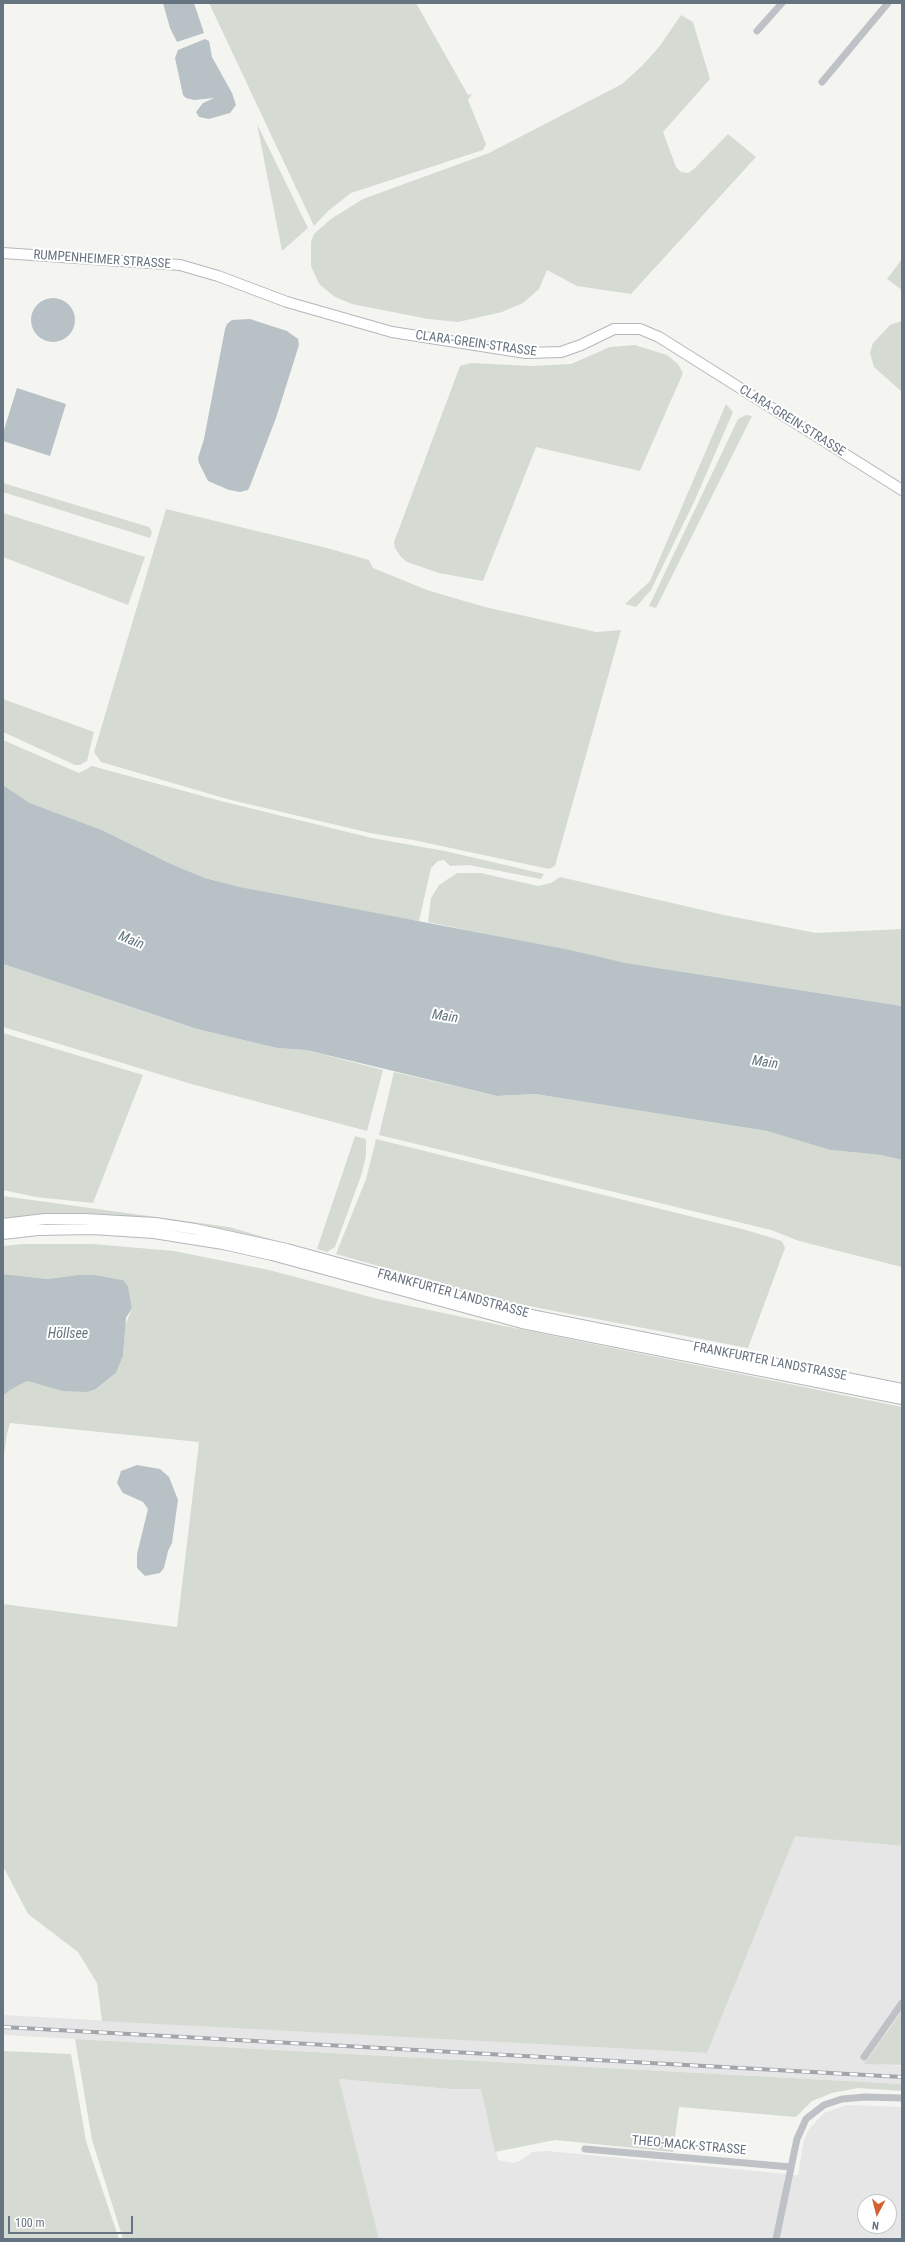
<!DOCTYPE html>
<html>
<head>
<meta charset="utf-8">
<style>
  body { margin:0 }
  #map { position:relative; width:905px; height:2242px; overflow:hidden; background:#f4f5f1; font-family:"Roboto Condensed",sans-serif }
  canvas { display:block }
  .frame { position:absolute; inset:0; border:4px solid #667380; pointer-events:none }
  .north { position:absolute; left:857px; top:2194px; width:40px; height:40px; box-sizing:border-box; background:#fff; border:1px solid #c2c7cc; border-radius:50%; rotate:187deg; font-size:11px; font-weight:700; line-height:16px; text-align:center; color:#667380 }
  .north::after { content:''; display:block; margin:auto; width:14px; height:18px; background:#d46032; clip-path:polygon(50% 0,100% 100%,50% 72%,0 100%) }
  .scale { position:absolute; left:8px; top:2216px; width:125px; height:18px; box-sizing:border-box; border:2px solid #667380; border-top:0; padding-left:5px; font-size:12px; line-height:14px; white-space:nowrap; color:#667380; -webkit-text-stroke:3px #fff; paint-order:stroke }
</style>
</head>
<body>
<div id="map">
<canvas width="905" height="2242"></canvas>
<div class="frame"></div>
<div class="north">N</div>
<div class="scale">100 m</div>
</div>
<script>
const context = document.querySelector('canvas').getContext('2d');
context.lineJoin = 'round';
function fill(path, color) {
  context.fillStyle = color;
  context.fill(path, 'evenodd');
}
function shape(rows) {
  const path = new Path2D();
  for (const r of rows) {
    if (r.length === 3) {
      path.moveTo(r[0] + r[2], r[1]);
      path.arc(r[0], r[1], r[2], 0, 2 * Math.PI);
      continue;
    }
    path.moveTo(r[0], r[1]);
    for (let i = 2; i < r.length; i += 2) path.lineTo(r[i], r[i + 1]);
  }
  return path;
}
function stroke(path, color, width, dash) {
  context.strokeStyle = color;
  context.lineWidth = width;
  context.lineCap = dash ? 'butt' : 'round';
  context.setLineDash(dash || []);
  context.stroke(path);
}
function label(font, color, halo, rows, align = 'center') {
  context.font = font + ' "Roboto Condensed",sans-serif';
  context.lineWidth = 4;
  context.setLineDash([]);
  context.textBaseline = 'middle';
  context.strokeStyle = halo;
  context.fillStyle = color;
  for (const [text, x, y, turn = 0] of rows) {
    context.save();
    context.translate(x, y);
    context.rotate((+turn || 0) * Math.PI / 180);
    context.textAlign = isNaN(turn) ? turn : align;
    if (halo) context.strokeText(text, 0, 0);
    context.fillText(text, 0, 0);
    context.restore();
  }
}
const built = shape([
  [795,1835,902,1846,902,2011,865,2063,902,2066,902,2084,3,2035,3,2015,707,2053],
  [339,2079,450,2089,482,2089,498,2160,513,2163,520,2161,532,2152,547,2151,798,2175,804,2140,809,2129,824,2113,847,2105,902,2107,902,2239,379,2239],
  [865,2202,889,2202,889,2226,865,2226]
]);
const green = shape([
  [209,3,416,3,468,95,472,94,468,100,486,144,483,150,351,193,328,211,314,226],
  [681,15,693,22,710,79,663,132,676,167,681,172,688,173,695,168,728,134,756,157,631,294,577,286,547,270,539,289,523,303,502,312,458,322,428,319,352,304,335,297,319,284,311,266,311,242,314,234,331,219,363,199,489,153,622,84,642,66,659,47],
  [257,124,308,228,282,251],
  [902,259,902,290,887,279],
  [902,321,902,392,874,367,870,353,873,343,890,325],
  [635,345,667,355,678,364,683,373,640,471,536,447,483,581,439,573,407,562,401,557,395,548,394,542,460,366,471,363,530,366,571,364,610,347],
  [726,404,733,412,695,500,651,590,636,607,625,604,650,581],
  [746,415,752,416,656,608,649,606,738,419],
  [3,483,149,527,152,532,150,538,3,492],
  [166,509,327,548,369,560,373,568,427,590,485,607,596,632,621,630,555,866,549,869,413,840,370,833,227,799,101,762,94,752],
  [3,513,145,557,128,605,3,557],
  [3,699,94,732,87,761,80,765,75,765,3,732],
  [3,740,79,773,92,766,221,801,372,838,445,851,544,874,541,879,469,865,450,866,444,860,438,861,431,868,419,921,366,913,240,887,205,878,169,863,102,830,30,803,3,785],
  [457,873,481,873,538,886,551,883,560,877,724,915,816,933,902,929,902,1006,626,963,428,922,431,898,439,885],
  [3,964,197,1029,277,1048,306,1050,383,1070,367,1131,195,1085,3,1027],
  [3,1033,143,1075,93,1203,36,1197,3,1190],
  [394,1072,497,1096,535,1094,767,1131,830,1150,881,1155,902,1160,902,1267,799,1241,771,1230,379,1135],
  [355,1136,366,1139,366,1156,361,1176,335,1247,327,1252,317,1249],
  [376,1139,746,1230,782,1241,785,1248,748,1348,502,1301,336,1254,366,1179],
  [3,1196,229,1227,316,1252,314,1253,195,1226,3,1220],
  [22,1244,93,1244,174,1251,269,1270,378,1299,495,1324,902,1407,902,1846,795,1836,707,2053,102,2021,97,1983,78,1952,28,1914,3,1866,3,1604,177,1627,199,1442,10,1423,7,1434,3,1461,3,1396,9,1390,27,1381,40,1385,96,1389,104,1383,116,1373,123,1356,125,1326,132,1308,128,1286,123,1280,95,1275,77,1275,48,1279,3,1274,3,1246],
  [902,2011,902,2065,864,2064],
  [75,2039,902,2084,902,2091,858,2088,832,2093,812,2101,796,2117,679,2107,673,2152,555,2140,495,2152,481,2089,450,2089,339,2079,379,2239,123,2239,92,2140],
  [3,2051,71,2054,86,2141,119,2239,3,2239]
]);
const water = shape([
  [163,3,194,3,204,33,177,42,170,28],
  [205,39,209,41,212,57,232,93,236,105,230,113,209,119,199,117,196,112,203,103,214,98,194,100,186,98,183,95,175,58,178,50],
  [53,320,22],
  [250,319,287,331,298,339,299,345,276,418,250,486,248,490,240,492,229,490,208,481,199,463,198,458,204,439,225,329,227,324,232,320],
  [17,388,66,404,50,456,3,441,3,433],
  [3,785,30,803,102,830,169,863,205,878,240,887,565,949,626,963,902,1006,902,1160,881,1155,830,1150,767,1131,535,1094,497,1096,306,1050,277,1048,197,1029,3,964],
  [3,1274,48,1279,77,1275,95,1275,123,1280,128,1286,132,1308,126,1318,123,1356,116,1373,96,1389,87,1392,63,1391,27,1381,10,1390,3,1396],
  [137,1465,160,1469,169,1477,178,1500,172,1543,168,1551,164,1568,160,1573,145,1576,137,1568,137,1554,148,1509,143,1502,123,1493,117,1483,121,1471]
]);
const street = shape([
  [757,31,782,3],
  [822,82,888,3],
  [864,2057,902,2003],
  [585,2149,791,2167],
  [776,2239,797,2139,806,2119,824,2105,842,2099,865,2097,902,2098]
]);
const secondary = shape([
  [3,253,180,265,218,276,287,302,392,332,526,353,561,352,581,345,614,329,640,329,659,337,902,490],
  [3,1224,45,1219,85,1219,155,1223,195,1229,287,1249,521,1313,902,1389],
  [3,1234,38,1230,92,1229,154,1233,223,1244,272,1255,522,1323,902,1399]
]);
const rail = shape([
  [3,2027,902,2077]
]);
const streetNames = [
  ["RUMPENHEIMER STRASSE",102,260,4],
  ["CLARA-GREIN-STRASSE",476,344,8],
  ["CLARA-GREIN-STRASSE",792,421,32],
  ["FRANKFURTER LANDSTRASSE",453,1294,15],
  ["FRANKFURTER LANDSTRASSE",770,1362,11],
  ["THEO-MACK-STRASSE",689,2146,5]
];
const waterNames = [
  ["Main",131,941,22],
  ["Main",445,1017,8],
  ["Main",765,1063,8],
  ["Höllsee",68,1334]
];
fill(built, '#e5e6e5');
fill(green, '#d5dbd3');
fill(water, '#b8c2c6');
stroke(secondary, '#b3b7bb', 12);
stroke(street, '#bec1c5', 7);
stroke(secondary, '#fff', 10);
stroke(rail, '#a2a6ab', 4);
stroke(rail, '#fff', 2.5, [8]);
label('13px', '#667380', '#fff', streetNames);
label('italic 14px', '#62747d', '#fff', waterNames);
</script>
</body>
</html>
